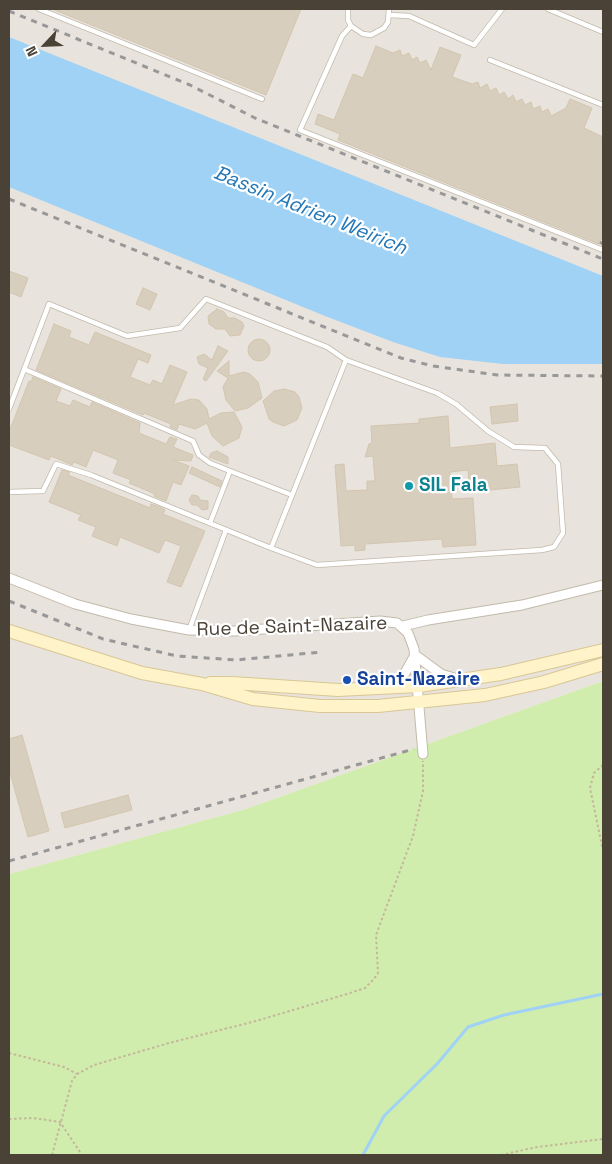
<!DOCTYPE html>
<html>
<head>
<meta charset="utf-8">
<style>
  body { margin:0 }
  #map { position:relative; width:612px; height:1164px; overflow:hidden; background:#f5f2e8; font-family:"Space Grotesk",sans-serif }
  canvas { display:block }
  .frame { position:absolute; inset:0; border:10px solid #4a4236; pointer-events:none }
  .north { position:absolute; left:20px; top:20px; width:50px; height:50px; -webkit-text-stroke:4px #fff; paint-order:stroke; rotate:245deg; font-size:14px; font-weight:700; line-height:20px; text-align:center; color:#4a4236 }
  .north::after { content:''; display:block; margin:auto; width:18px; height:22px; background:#4a4236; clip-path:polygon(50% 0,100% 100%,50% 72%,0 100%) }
</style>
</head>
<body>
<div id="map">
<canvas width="612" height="1164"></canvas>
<div class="frame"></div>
<div class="north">N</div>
</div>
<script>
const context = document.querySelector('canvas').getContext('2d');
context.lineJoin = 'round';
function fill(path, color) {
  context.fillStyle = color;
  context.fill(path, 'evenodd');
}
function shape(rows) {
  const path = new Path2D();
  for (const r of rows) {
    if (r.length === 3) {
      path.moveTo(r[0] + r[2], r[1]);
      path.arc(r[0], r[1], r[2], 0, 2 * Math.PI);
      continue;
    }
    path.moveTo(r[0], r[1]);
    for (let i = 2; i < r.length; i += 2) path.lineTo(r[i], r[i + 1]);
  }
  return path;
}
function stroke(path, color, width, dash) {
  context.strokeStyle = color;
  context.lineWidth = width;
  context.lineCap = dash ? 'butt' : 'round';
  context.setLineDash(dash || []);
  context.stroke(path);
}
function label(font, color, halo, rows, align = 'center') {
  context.font = font + ' "Space Grotesk",sans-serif';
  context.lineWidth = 4.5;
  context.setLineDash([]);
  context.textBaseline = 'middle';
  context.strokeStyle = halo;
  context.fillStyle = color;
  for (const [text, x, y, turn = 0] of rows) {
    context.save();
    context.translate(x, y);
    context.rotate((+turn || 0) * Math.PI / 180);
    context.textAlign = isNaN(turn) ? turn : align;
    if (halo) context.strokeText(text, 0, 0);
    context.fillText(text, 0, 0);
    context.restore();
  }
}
const industrial = shape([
  [9,9,603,9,603,681,246,809,9,874]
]);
const green = shape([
  [603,681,603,1155,9,1155,9,874,246,809]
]);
const water = shape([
  [9,37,603,276,603,364,503,364,440,357,393,342,325,316,9,187]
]);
const stream = shape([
  [363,1155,384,1116,437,1064,468,1027,504,1015,603,994]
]);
const building = shape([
  [52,9,301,9,266,95,52,9],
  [376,46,393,53,400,50,402,56,409,53,412,60,417,57,420,63,426,60,431,70,440,47,461,55,452,77,472,84,478,82,480,88,487,84,490,91,496,88,499,95,504,92,508,99,513,95,516,102,522,99,525,105,531,102,533,109,540,106,542,112,548,109,551,116,566,108,570,99,592,108,584,128,603,137,603,234,599,244,338,140,340,134,315,124,318,114,334,120,353,74,363,78,376,46],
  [9,271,28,278,21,297,9,292,9,271],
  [143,288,157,294,150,310,136,304,143,288],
  [217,309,224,312,228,318,235,318,242,322,244,326,240,335,230,336,225,329,216,329,209,324,208,316,217,309],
  [54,324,71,331,69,337,89,345,95,332,151,355,148,363,138,359,130,377,150,385,153,380,162,384,170,365,187,372,173,405,191,399,199,400,207,409,209,419,221,413,234,412,242,427,239,438,223,446,212,436,207,423,195,429,179,424,177,430,170,427,171,424,144,413,143,415,36,370,54,324],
  [259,350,11],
  [218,346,228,351,206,381,203,379,208,368,199,364,197,357,204,354,212,360,218,346],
  [229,361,229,376,244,372,250,374,258,382,262,398,248,408,235,411,226,400,223,387,228,378,217,371,229,361],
  [33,377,61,389,56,401,70,406,73,400,90,407,92,402,140,423,139,433,166,444,170,437,177,439,173,447,193,455,191,461,173,460,189,466,181,485,173,482,166,501,154,496,155,494,129,483,131,480,113,473,118,460,93,450,86,467,74,462,72,465,51,456,49,460,9,445,9,432,29,381,31,382,33,377],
  [284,389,295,392,299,397,302,408,297,420,284,426,273,422,269,419,263,401,274,391,284,389],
  [517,404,518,421,492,424,490,407,517,404],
  [448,416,450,448,495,443,497,466,517,464,520,487,470,492,468,470,450,472,452,499,473,498,476,545,443,547,442,539,365,544,365,550,355,551,355,545,341,546,335,465,344,464,346,491,367,490,367,481,375,481,373,456,365,457,369,444,372,443,371,426,419,423,419,419,448,416],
  [217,451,228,457,228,464,209,457,211,453,217,451],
  [192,467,222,481,220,487,189,473,192,467],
  [62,470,70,472,68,475,150,508,151,504,162,508,165,510,163,514,205,531,181,587,167,582,181,546,165,540,159,553,120,537,117,546,92,536,96,527,78,520,81,515,49,502,62,470],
  [192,495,198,496,200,500,208,501,208,509,202,510,197,505,192,505,189,500,192,495],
  [22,735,49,831,28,837,9,769,9,739,22,735],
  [128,795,132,810,65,828,61,813,128,795]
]);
const path = shape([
  [603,765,594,773,590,788,603,851],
  [9,1053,64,1067,77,1074],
  [9,1119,33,1118,60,1122,82,1155],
  [52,1155,72,1081,77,1074,94,1065,169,1043,256,1021,347,994,365,988,374,979,378,973,376,935,413,836,423,791,423,761],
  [501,1155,537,1147,603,1139]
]);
const lane = shape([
  [39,9,262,99],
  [348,9,348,20,351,26,363,34,371,35,384,28,388,22,389,9],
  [548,9,603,32],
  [390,15,409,16,474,45,502,9],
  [351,26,342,36,300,130,603,250],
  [490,60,603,105],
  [24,369,193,441,199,455,210,463,230,471],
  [9,409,49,304,127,336,180,328,206,299,327,347,346,360,437,393,456,404,488,431,514,447,545,448,558,464,563,533,554,547,542,550,317,565,271,548,91,475,56,464,43,491,9,492],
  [210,523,230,471,292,495],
  [271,548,346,360],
  [189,630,226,530]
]);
const street = shape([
  [9,578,75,604,131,619,189,630,235,631,380,621,397,623,408,633,414,649,423,754],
  [403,626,428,620,522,605,603,585],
  [415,655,441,674,457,679],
  [388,686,405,673,415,655]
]);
const secondary = shape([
  [9,631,142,673,202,684,253,699,320,706,378,706,485,695,544,682,603,664],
  [210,683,232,683,338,690,419,686,501,674,603,650]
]);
const rail = shape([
  [9,11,190,85,255,118,603,259],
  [9,199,401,358,433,366,497,375,603,376],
  [600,242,603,244],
  [9,601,103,639,177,656,236,660,322,652],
  [9,861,414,749]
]);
const markers = [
  [409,486,5,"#0f9aa8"],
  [347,680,5,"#1a4fb4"]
];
const cultureNames = [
  ["SIL Fala",419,486]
];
const streetNames = [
  ["Rue de Saint-Nazaire",292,627,-2]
];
const transitNames = [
  ["Saint-Nazaire",357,680]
];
const waterNames = [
  ["Bassin Adrien Weirich",310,211,22]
];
fill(industrial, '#e8e3dd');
fill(green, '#d0edae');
fill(water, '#a0d2f6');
stroke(stream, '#a0d2f6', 3);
fill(building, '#d8cebd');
stroke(building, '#d4c6af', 1);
stroke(lane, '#c2baaa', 6);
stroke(street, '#c2baaa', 11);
stroke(secondary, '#d9c795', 14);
stroke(path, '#c5b69a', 2, [2.5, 2.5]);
stroke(lane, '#fff', 4.5);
stroke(street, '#fff', 9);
stroke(secondary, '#fff3c9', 12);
stroke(rail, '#989898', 3, [6, 6]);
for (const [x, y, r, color] of markers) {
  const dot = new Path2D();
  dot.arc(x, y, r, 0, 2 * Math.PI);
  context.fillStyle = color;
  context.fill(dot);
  stroke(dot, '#fff', 2);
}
label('bold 19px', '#0d838f', '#fff', cultureNames, 'left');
label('19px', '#4a4236', '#fff', streetNames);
label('bold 19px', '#164399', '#fff', transitNames, 'left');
label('italic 20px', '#2477b7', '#fff', waterNames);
</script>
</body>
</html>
